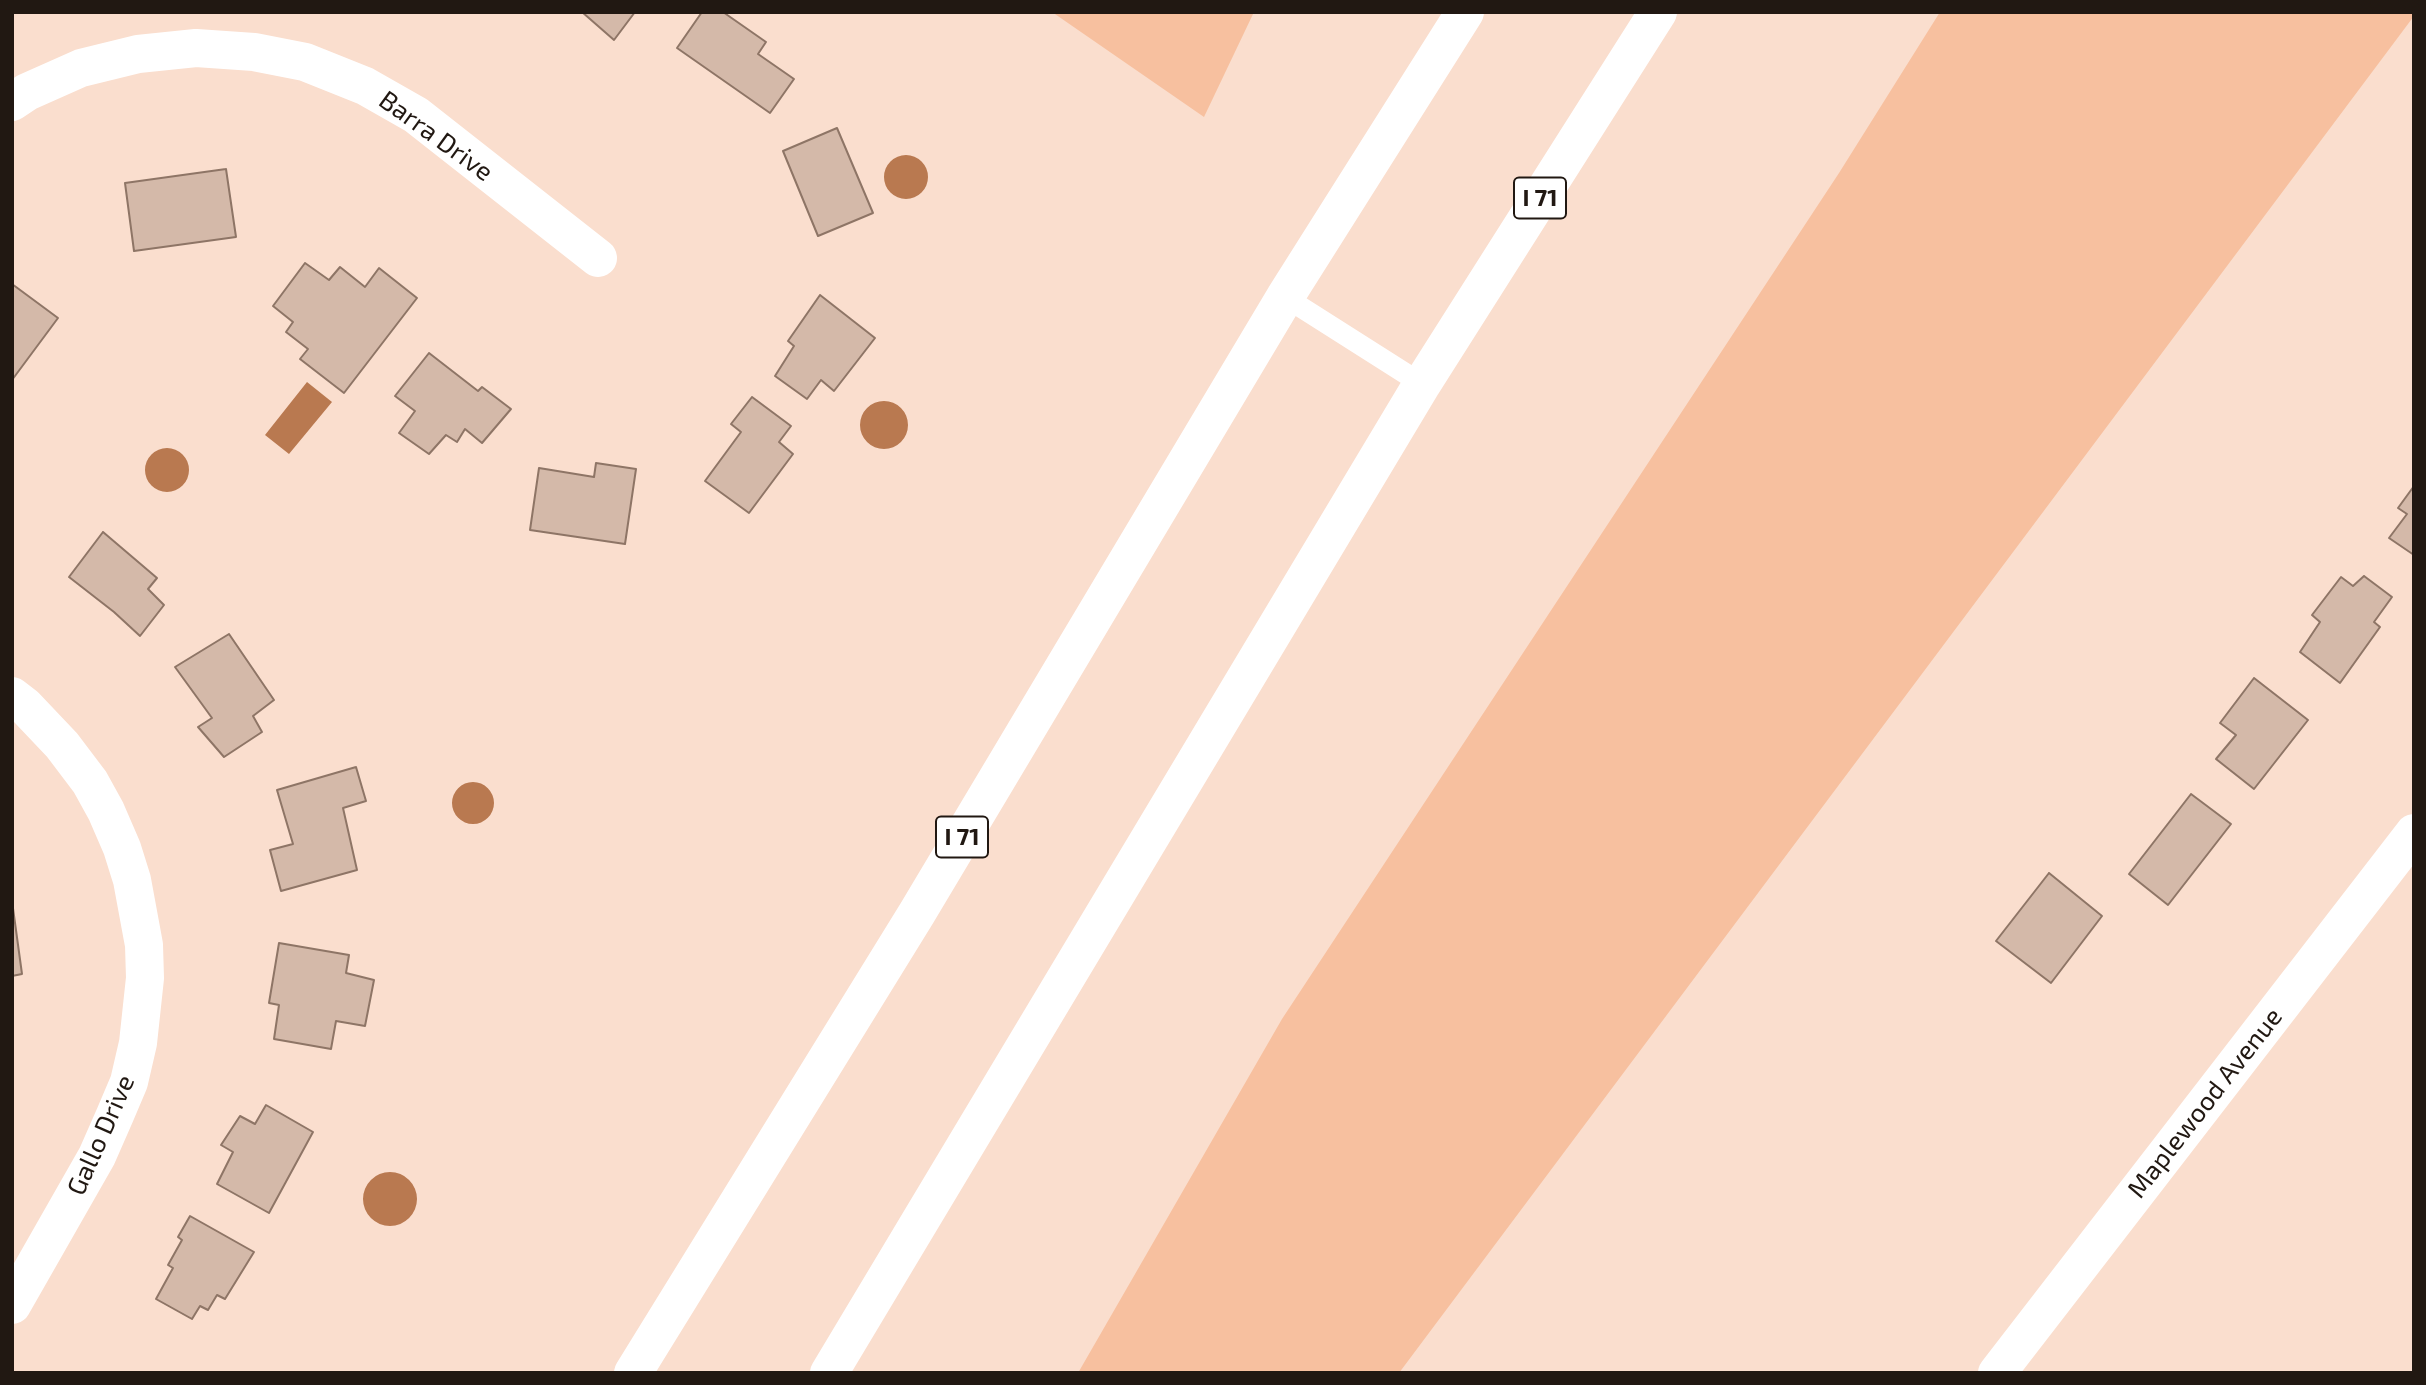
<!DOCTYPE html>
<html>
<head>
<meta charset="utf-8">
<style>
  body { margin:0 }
  #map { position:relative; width:2426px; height:1385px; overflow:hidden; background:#fadece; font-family:"Exo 2",sans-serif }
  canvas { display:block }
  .frame { position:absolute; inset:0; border:14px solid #211812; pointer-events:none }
</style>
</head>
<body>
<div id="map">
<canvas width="2426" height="1385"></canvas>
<div class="frame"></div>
</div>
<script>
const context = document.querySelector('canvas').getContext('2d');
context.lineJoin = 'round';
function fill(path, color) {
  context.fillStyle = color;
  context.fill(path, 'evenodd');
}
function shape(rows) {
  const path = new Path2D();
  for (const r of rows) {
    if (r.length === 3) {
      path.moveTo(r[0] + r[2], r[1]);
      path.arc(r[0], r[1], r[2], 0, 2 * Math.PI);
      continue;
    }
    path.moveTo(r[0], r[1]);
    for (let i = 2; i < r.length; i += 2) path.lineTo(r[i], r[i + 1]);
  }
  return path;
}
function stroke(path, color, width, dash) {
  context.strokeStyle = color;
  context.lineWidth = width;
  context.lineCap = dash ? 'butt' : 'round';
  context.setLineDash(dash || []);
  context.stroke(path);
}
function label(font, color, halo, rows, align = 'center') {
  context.font = font + ' "Exo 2",sans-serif';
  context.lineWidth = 6;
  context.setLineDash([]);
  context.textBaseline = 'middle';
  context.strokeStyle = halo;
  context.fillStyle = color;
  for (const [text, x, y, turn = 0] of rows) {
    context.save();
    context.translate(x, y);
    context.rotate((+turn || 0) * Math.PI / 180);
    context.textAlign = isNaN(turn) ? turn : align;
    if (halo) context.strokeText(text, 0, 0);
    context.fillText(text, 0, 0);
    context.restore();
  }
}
const green = shape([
  [1052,12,1254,12,1204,117],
  [1940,12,2414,12,2414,16,1399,1373,1078,1373,1282,1019,1839,173]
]);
const water = shape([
  [906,177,22],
  [307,382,332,402,289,454,265,435],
  [884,425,24],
  [167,470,22],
  [473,803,21],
  [390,1199,27]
]);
const building = shape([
  [582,12,635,12,614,40,582,12],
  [702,12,723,12,766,42,758,54,794,79,770,113,677,48,702,12],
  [837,128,873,213,818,236,783,151,837,128],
  [226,169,236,237,134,251,125,183,226,169],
  [305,263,329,280,340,267,365,287,379,268,417,298,344,393,300,359,308,349,286,332,293,322,273,306,305,263],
  [12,284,58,318,12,380,12,284],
  [820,295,875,338,834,391,821,380,807,399,775,376,794,346,788,341,820,295],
  [429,353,478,391,482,387,511,409,482,443,465,429,457,442,446,435,429,454,399,433,415,411,395,396,429,353],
  [752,397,791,426,779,442,793,454,749,513,705,481,741,432,731,424,752,397],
  [596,463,636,469,625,544,530,530,539,468,594,477,596,463],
  [2414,486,2414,555,2389,538,2407,514,2398,508,2414,486],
  [103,532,157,578,148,589,164,605,140,636,114,612,69,577,103,532],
  [2364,576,2392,597,2374,622,2380,627,2340,683,2300,652,2320,622,2312,615,2341,577,2353,586,2364,576],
  [229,634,274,700,253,716,262,732,224,757,198,727,212,718,175,667,229,634],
  [2254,678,2308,720,2254,789,2216,759,2236,735,2220,723,2254,678],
  [356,767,366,801,343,808,357,870,281,891,270,850,293,844,277,790,356,767],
  [2191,794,2231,824,2168,905,2129,874,2191,794],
  [2049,873,2102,916,2051,983,1996,941,2049,873],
  [12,901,22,974,12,976,12,901],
  [279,943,349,955,346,973,374,980,365,1026,336,1021,331,1049,274,1039,279,1005,269,1003,279,943],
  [266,1105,313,1132,269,1213,217,1184,233,1152,221,1145,240,1116,255,1124,266,1105],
  [190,1216,254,1252,225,1299,217,1295,208,1310,200,1306,192,1319,156,1299,173,1268,168,1265,182,1240,178,1237,190,1216]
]);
const service = shape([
  [1285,297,1422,384]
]);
const minor = shape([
  [12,102,27,92,81,68,138,54,196,48,254,52,305,62,365,86,416,115,598,258],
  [12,696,25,706,62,745,90,782,106,811,122,848,132,880,144,945,145,978,138,1043,129,1082,115,1115,97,1156,12,1305],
  [1997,1373,2414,833]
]);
const motorway = shape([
  [633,1373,917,913,1285,297,1465,12],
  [829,1373,1422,384,1658,12]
]);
const shields = [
  [1540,198,52],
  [962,837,52]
];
const shieldNames = [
  ["I 71",1540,198],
  ["I 71",962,837]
];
const streetNames = [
  ["Barra Drive",436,136,36],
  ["Maplewood Avenue",2205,1103,-52],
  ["Gallo Drive",101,1135,-66]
];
fill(green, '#f7c09f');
fill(water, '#b97950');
fill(building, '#d4b9a9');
stroke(building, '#8e7566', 2);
stroke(service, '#fff', 21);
stroke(minor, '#fff', 38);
stroke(motorway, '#fff', 38);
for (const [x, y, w] of shields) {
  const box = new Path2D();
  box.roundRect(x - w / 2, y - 20.5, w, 41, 5);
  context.fillStyle = '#fff';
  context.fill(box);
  stroke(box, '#211812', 2);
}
label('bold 24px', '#211812', null, shieldNames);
label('26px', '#211812', '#fff', streetNames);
</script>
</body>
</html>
